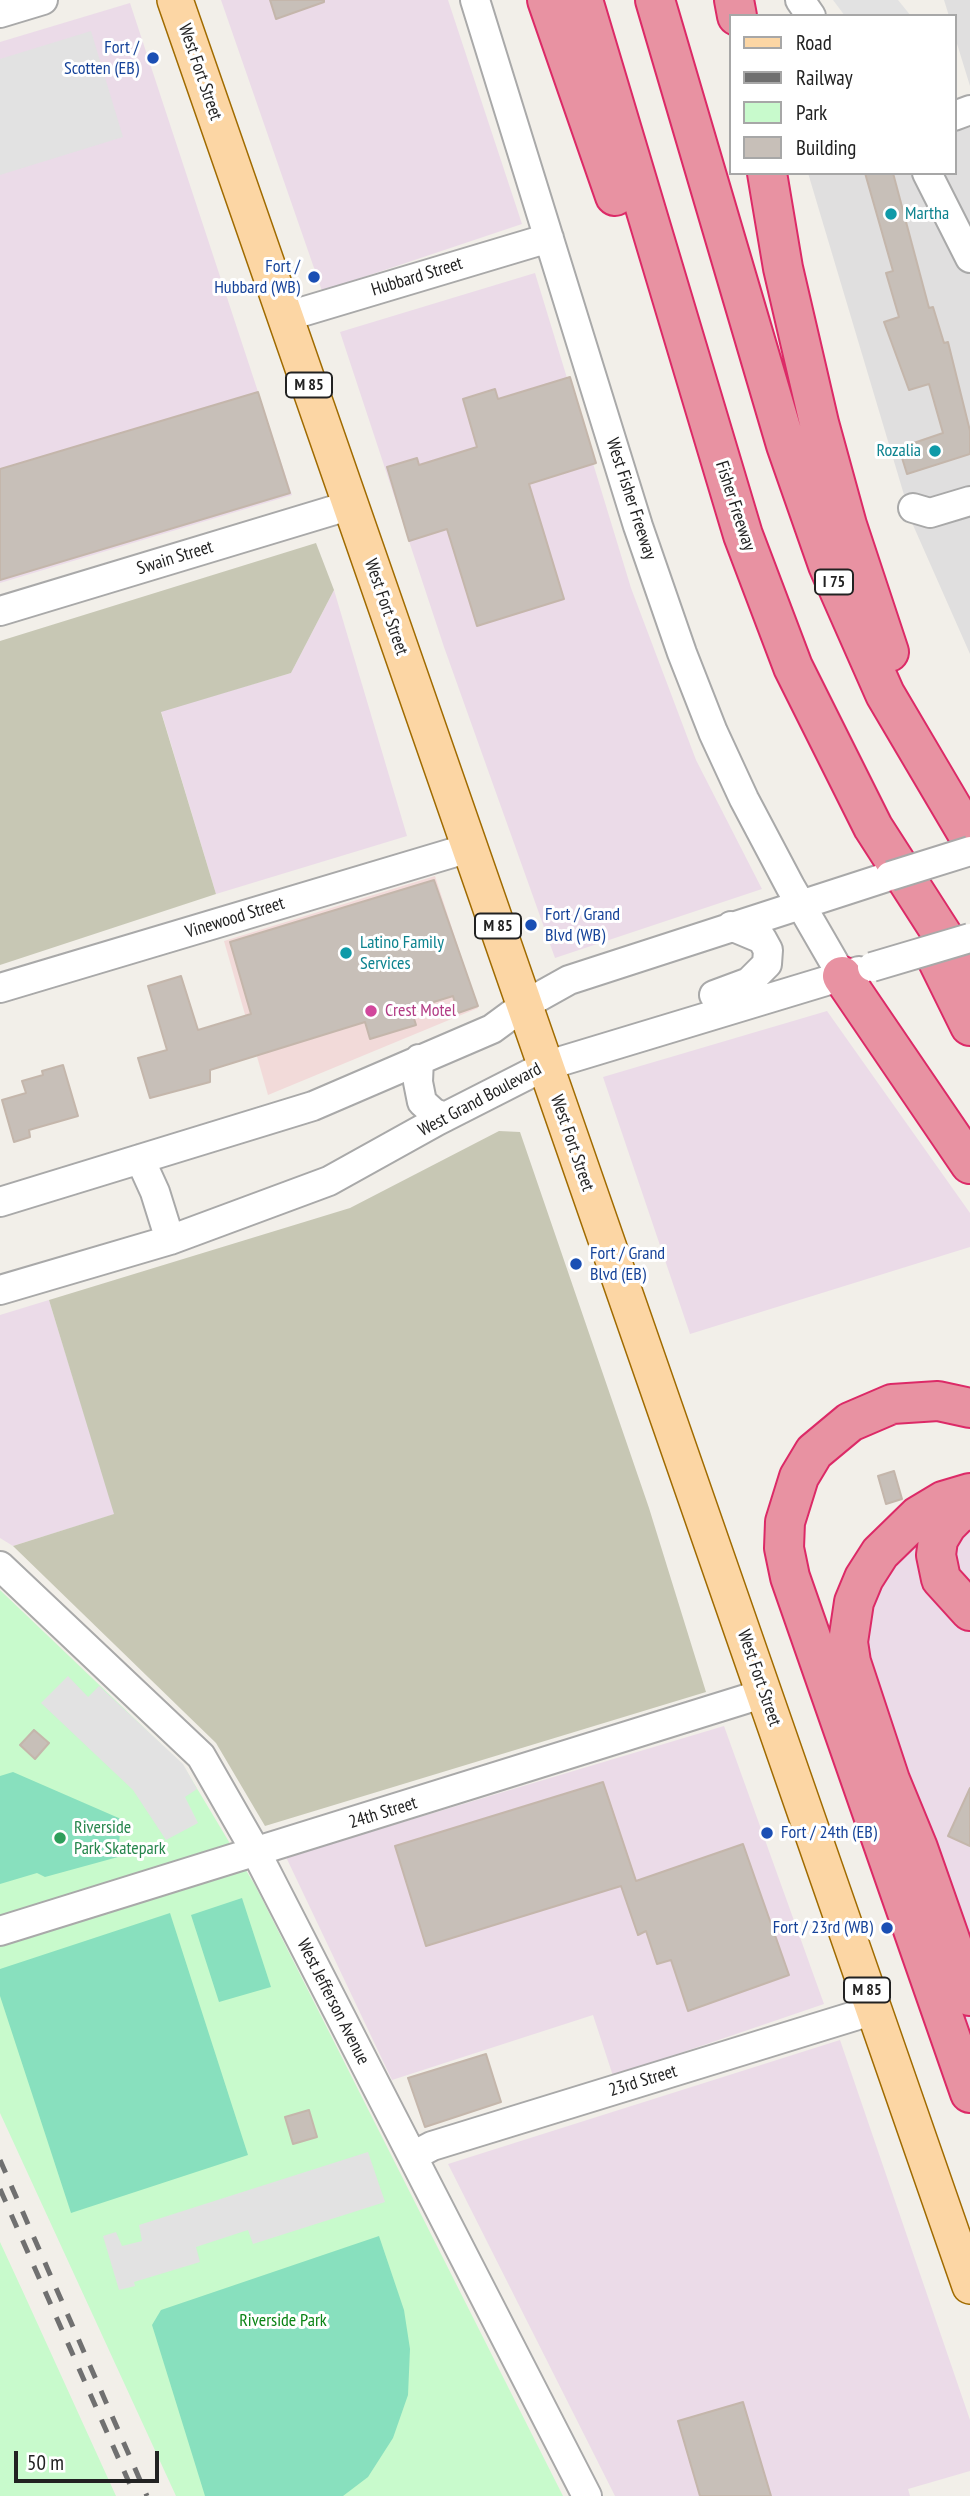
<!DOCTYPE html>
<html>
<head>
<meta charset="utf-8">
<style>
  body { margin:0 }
  #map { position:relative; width:970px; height:2496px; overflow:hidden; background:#f2efe9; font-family:"PT Sans Narrow",sans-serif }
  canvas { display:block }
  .legend { position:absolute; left:729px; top:14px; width:228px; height:161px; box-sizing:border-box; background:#fff; border:2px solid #a7a7a7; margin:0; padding:9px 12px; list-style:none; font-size:21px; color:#222 }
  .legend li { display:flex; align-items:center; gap:14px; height:35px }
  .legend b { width:35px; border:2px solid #a7a7a7 }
  .scale { position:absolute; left:14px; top:2451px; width:145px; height:32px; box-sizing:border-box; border:4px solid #222; border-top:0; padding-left:9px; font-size:21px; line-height:24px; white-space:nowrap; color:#222; -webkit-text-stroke:5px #fff; paint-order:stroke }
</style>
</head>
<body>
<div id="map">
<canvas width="970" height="2496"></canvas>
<ul class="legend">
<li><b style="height:9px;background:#fcd6a4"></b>Road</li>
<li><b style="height:9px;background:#707070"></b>Railway</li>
<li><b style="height:19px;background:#c8facc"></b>Park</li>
<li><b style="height:19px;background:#c7bfb8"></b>Building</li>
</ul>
<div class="scale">50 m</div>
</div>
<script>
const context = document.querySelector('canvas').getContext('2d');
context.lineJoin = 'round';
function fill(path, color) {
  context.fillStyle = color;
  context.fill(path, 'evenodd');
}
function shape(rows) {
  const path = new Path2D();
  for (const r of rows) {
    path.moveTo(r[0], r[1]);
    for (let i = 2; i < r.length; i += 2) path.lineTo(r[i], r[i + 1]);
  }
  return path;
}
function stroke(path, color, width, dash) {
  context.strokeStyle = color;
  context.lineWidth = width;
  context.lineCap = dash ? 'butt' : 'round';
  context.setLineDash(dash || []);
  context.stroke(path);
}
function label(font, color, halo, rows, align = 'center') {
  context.font = font + ' "PT Sans Narrow",sans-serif';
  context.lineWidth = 6;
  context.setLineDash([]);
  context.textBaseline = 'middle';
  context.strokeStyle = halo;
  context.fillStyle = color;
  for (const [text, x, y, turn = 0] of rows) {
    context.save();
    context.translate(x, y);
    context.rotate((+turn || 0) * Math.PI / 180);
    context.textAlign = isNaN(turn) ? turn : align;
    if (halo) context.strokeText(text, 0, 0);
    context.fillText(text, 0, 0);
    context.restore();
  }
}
const residential = shape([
  [944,0,970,0,970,86,954,34,954,16,949,16],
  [970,99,970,654,913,525,808,173,954,173,954,103]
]);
const commercial = shape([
  [435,876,478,1008,268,1095,224,941]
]);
const industrial = shape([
  [221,0,448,0,522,224,322,291],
  [130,3,292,495,0,583,0,42],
  [535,273,631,588,696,760,762,889,555,958,444,647,340,332],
  [334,590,407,836,216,894,161,711,291,673],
  [827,1011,970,1213,970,1247,690,1334,603,1077],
  [49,1300,115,1514,13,1546,0,1538,0,1315],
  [970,1478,970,2062,838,1680,875,1533,889,1517,924,1494],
  [724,1726,824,2004,613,2076,593,2015,392,2080,286,1857],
  [840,2040,970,2420,970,2471,908,2489,910,2496,615,2496,448,2164]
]);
const construction = shape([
  [316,543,334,590,291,673,161,712,216,894,0,965,0,641],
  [499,1131,520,1132,649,1508,706,1692,265,1826,216,1743,13,1546,114,1514,49,1300,350,1208]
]);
const park = shape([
  [0,1590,183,1765,256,1887,563,2496,176,2496,0,2113],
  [0,2242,24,2294,116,2496,0,2496]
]);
const pitch = shape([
  [13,1772,121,1819,118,1857,45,1877,37,1873,0,1884,0,1776],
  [242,1898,271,1987,219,2002,191,1915],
  [170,1913,248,2155,71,2213,0,1996,0,1969],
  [379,2236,404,2310,410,2349,408,2395,393,2438,368,2477,343,2496,205,2496,152,2325,161,2310]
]);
const parking = shape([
  [833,0,898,0,911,16,845,16],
  [91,31,123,137,0,175,0,59],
  [68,1676,88,1697,99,1686,183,1764,197,1789,185,1797,198,1823,166,1840,133,1790,41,1703],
  [368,2152,385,2202,253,2244,248,2230,196,2247,200,2262,134,2282,135,2286,119,2290,103,2236,116,2232,122,2246,142,2241,139,2225]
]);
const building = shape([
  [270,0,324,0,324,2,276,19,270,0],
  [865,173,893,173,929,308,933,307,944,343,948,342,970,431,970,454,907,474,899,448,943,433,929,384,909,390,884,322,899,317,886,273,893,271,865,173],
  [570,377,596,463,529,484,564,599,477,626,447,529,409,541,387,467,417,458,419,465,477,447,463,399,495,389,498,399,570,377],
  [258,392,290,493,0,580,0,469,258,392],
  [434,880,478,1006,458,1013,453,996,411,1009,416,1025,370,1039,365,1022,210,1070,210,1082,150,1098,138,1058,167,1050,148,986,181,976,198,1030,251,1014,230,942,434,880],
  [63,1065,78,1116,29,1130,30,1137,14,1142,2,1100,26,1093,22,1081,43,1075,42,1071,63,1065],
  [894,1471,902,1499,886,1504,878,1476,894,1471],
  [34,1730,49,1743,35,1759,20,1745,34,1730],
  [603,1782,636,1881,743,1844,789,1975,688,2011,671,1960,657,1964,646,1931,638,1935,621,1886,426,1946,395,1846,603,1782],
  [970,1788,970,1846,948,1836,970,1788],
  [486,2054,501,2102,425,2127,408,2078,486,2054],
  [309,2110,317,2137,293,2144,285,2117,309,2110],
  [743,2402,771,2496,700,2496,678,2421,743,2402]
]);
const minor = shape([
  [475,0,638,526,682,653,713,732,744,799,790,886,842,976],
  [800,0,811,16],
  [0,13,43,0],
  [954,116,970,110],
  [927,173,970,258],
  [285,317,549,238],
  [913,508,930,513,970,501],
  [0,611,351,505],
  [0,988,469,848],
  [714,995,749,982,767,964,768,950,762,939,731,926],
  [419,1059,418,1082,422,1102,434,1113,445,1117],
  [140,1159,155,1192,170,1240],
  [0,1202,313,1106,492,1029,526,1004,569,980,890,876],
  [0,1290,170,1240,329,1181,437,1121,545,1066,859,971],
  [0,1566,201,1756,256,1852,587,2496],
  [0,1931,765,1693],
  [413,2156,432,2146,874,2010]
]);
const major = shape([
  [175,0,970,2286]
]);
const highway = shape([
  [547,0,615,196],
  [583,0,743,535,793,667,873,827,970,978],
  [655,0,786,445,828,565,885,694,970,838],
  [734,0,737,16],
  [767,173,783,268,819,423,847,525,889,652],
  [935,955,970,1026],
  [842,976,970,1164],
  [970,1408,938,1401,892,1404,850,1422,814,1452,799,1477,785,1522,784,1548,790,1577,970,2093],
  [970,1493,943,1501,918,1516,880,1553,864,1578,854,1602,848,1642,851,1662,890,1780,918,1848,970,1996],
  [970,1509,958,1514,947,1525,938,1540,936,1555,941,1579,970,1611]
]);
const rail = shape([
  [0,2160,147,2496],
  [0,2189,135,2496]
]);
const minorBridge = shape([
  [890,876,970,851],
  [872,967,970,938]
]);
const markers = [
  [153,58,7,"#1a4fb4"],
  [891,214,7,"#0f9aa8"],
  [314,277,7,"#1a4fb4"],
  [935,451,7,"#0f9aa8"],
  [531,925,7,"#1a4fb4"],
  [346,953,7,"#0f9aa8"],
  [371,1011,7,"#d1479c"],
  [576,1264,7,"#1a4fb4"],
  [767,1833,7,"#1a4fb4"],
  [60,1838,7,"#2e9e5b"],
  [887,1928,7,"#1a4fb4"]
];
const shields = [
  [309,385,46],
  [834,582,38],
  [498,926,46],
  [867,1990,46]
];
const shieldNames = [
  ["M 85",309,385],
  ["I 75",834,582],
  ["M 85",498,926],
  ["M 85",867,1990]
];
const transitNames = [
  ["Fort /",139,48],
  ["Scotten (EB)",139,69],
  ["Fort /",300,267],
  ["Hubbard (WB)",300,288],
  ["Fort / Grand",545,915,"left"],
  ["Blvd (WB)",545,936,"left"],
  ["Fort / Grand",590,1254,"left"],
  ["Blvd (EB)",590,1275,"left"],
  ["Fort / 24th (EB)",781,1833,"left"],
  ["Fort / 23rd (WB)",873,1928]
];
const streetNames = [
  ["West Fort Street",200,72,71],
  ["Hubbard Street",417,277,-17],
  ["West Fisher Freeway",631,499,72],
  ["Fisher Freeway",735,506,72],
  ["Swain Street",175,558,-17],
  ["West Fort Street",386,607,71],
  ["Vinewood Street",235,918,-17],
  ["West Grand Boulevard",480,1100,-28],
  ["West Fort Street",572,1143,71],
  ["West Fort Street",759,1678,71],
  ["24th Street",383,1813,-17],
  ["West Jefferson Avenue",333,2002,63],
  ["23rd Street",643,2081,-17]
];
const cultureNames = [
  ["Martha",905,214],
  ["Rozalia",921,451,"right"],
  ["Latino Family",360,943],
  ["Services",360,964]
];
const hotelNames = [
  ["Crest Motel",385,1011]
];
const leisureNames = [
  ["Riverside",74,1828],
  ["Park Skatepark",74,1849]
];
const parkNames = [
  ["Riverside Park",283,2321]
];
fill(residential, '#e0dfdf');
fill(commercial, '#f2dad9');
fill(industrial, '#ebdbe8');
fill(construction, '#c7c7b4');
fill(park, '#c8facc');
fill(pitch, '#88e0be');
fill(parking, '#e2e2e2');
fill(building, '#c7bfb8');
stroke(building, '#c4b6ab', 2);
stroke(minor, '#a9a9a9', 32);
stroke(major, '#a06b00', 38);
stroke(highway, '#dc2a67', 42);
stroke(minor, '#fff', 28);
stroke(major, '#fcd6a4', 35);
stroke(highway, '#e892a2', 38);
stroke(rail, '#707070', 5, [14, 14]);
stroke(minorBridge, '#a9a9a9', 32, []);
stroke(minorBridge, '#fff', 28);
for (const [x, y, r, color] of markers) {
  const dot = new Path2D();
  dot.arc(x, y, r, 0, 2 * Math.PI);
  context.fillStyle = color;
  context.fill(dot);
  stroke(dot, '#fff', 2.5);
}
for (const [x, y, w] of shields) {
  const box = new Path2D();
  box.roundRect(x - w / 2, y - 12.5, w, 25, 5);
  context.fillStyle = '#fff';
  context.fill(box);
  stroke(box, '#222', 2);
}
label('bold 16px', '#222', null, shieldNames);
label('18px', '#164399', '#fff', transitNames, 'right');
label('18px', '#222', '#fff', streetNames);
label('18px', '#0d838f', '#fff', cultureNames, 'left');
label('18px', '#b23c85', '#fff', hotelNames, 'left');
label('18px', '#27864d', '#fff', leisureNames, 'left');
label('18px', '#0c8416', '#fff', parkNames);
</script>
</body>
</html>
